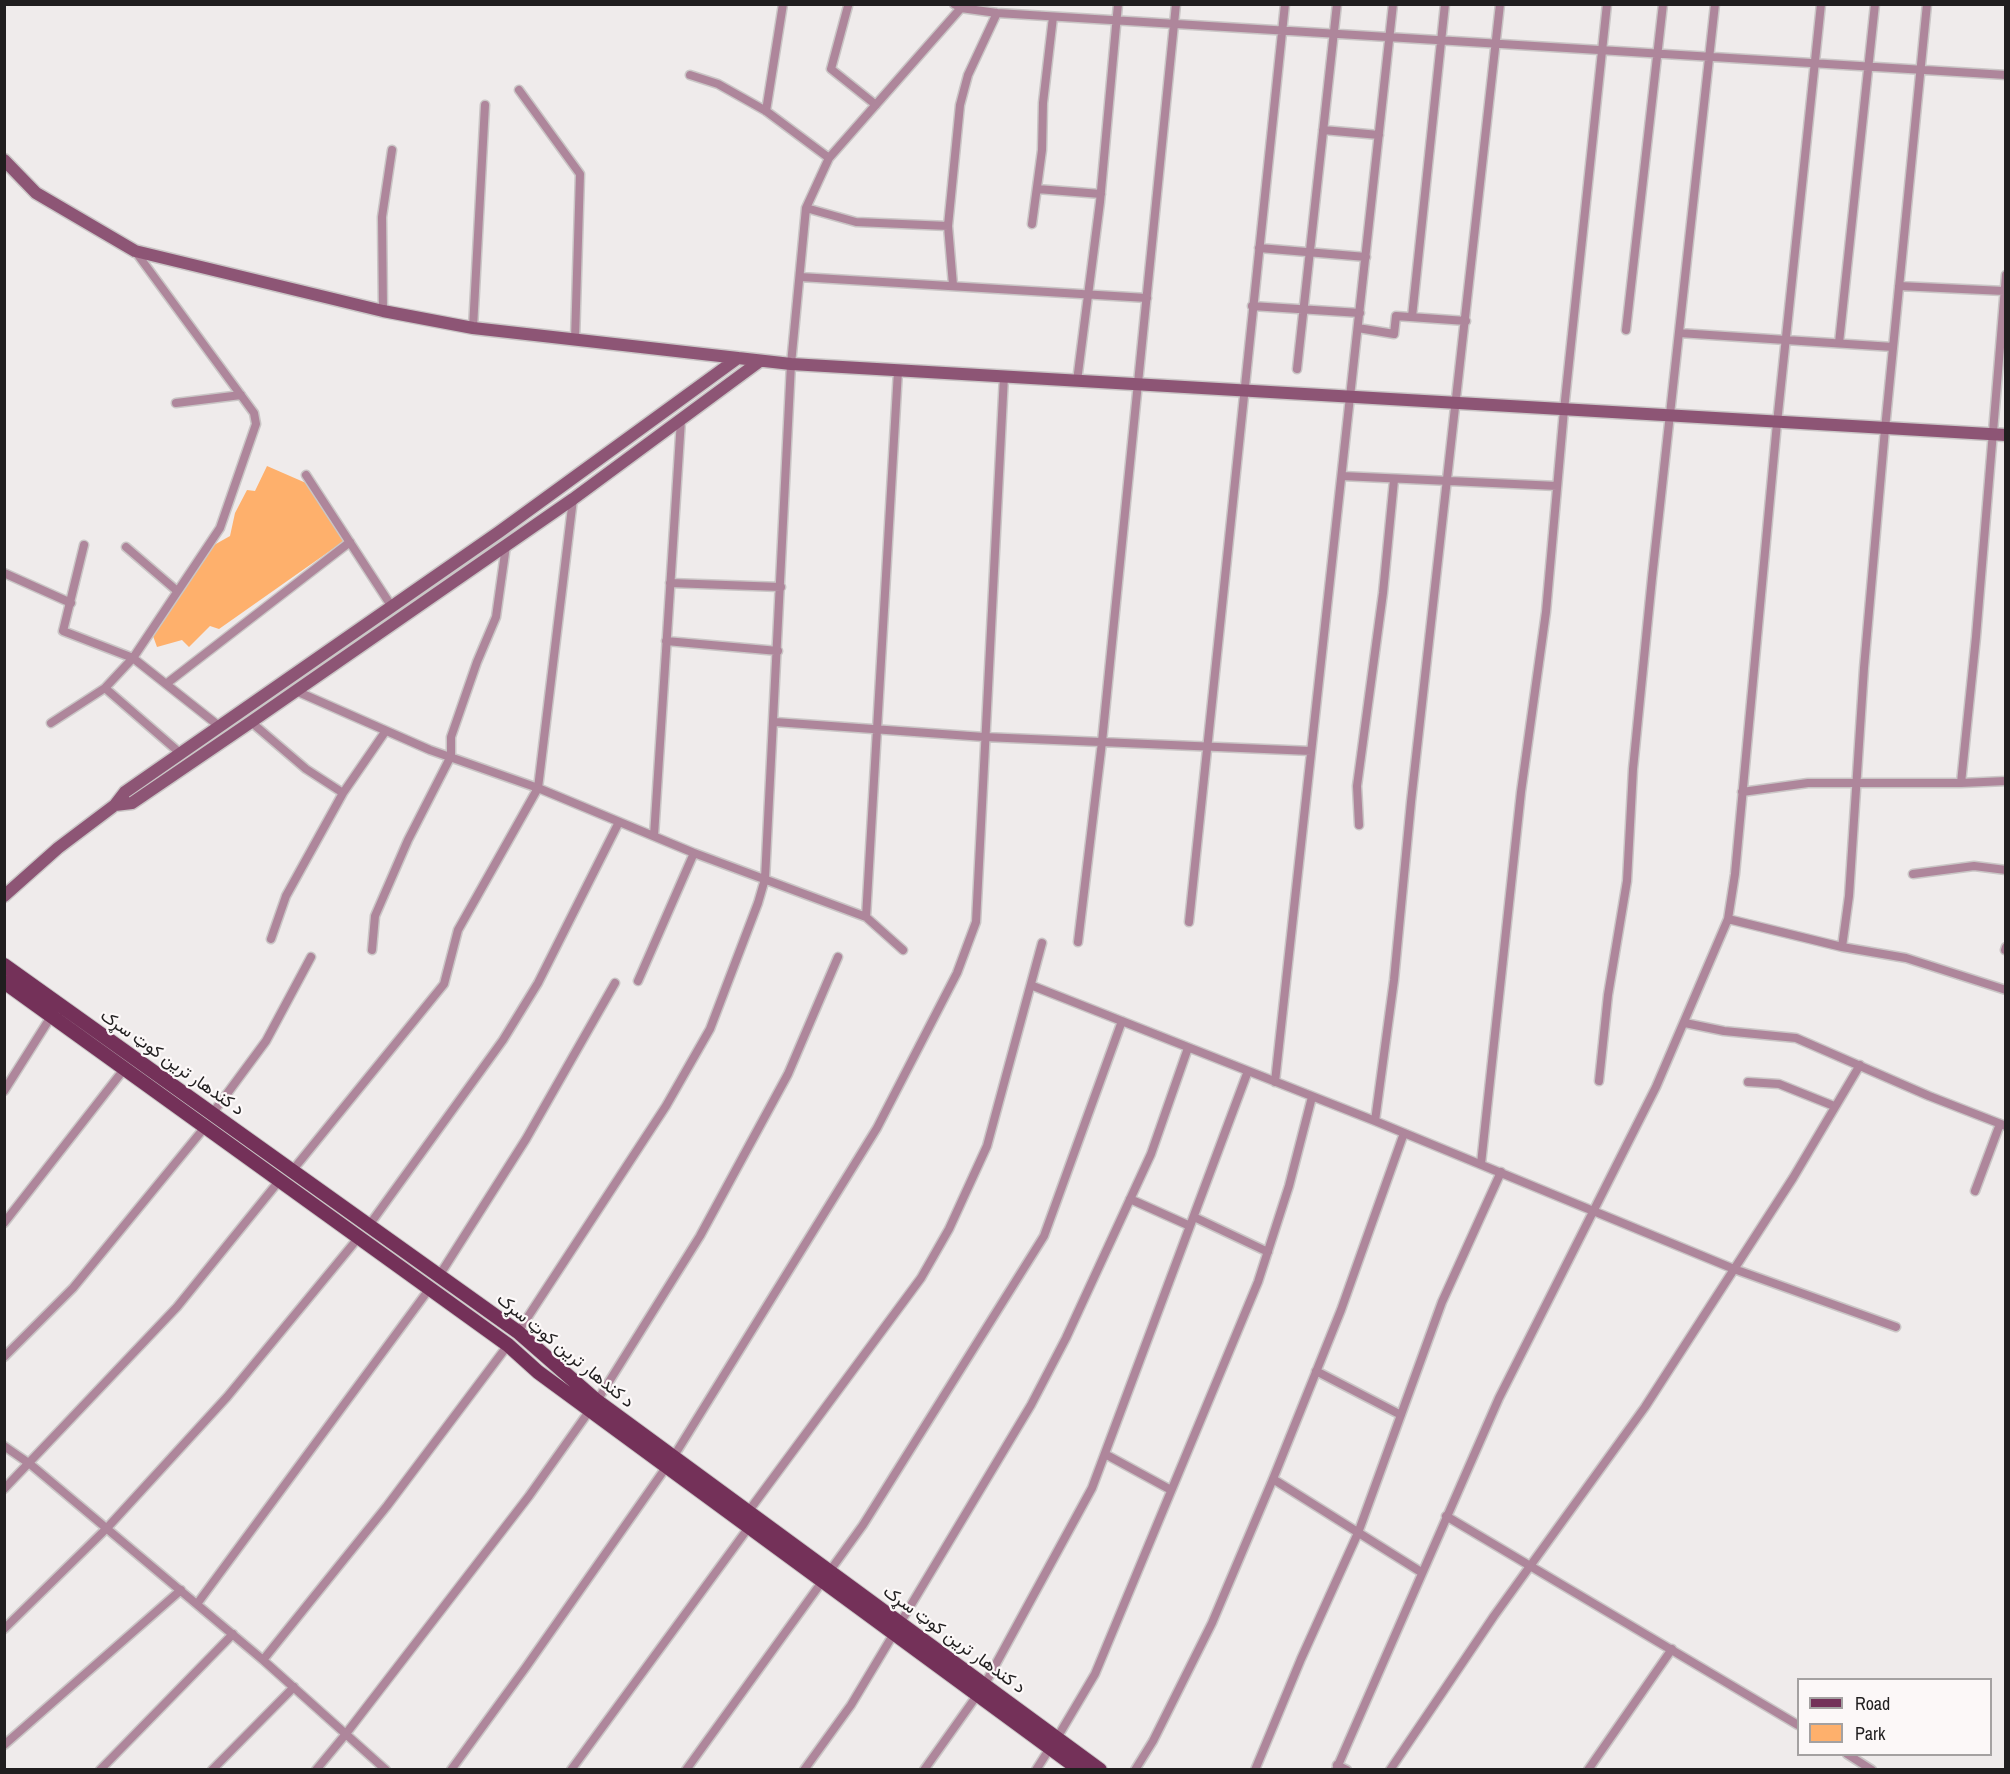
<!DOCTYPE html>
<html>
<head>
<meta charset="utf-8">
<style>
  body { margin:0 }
  #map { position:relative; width:2010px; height:1774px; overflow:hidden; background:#efebeb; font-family:"Archivo Narrow",sans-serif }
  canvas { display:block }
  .frame { position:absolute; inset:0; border:6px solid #201e1f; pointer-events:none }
  .legend { position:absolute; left:1797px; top:1678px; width:195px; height:78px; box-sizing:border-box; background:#fcf8f8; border:2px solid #a4a1a1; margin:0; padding:8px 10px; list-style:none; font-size:18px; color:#201e1f }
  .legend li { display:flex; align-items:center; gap:12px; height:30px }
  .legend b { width:30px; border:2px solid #a4a1a1 }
</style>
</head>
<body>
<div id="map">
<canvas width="2010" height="1774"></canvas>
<div class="frame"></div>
<ul class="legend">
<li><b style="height:8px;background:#743159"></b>Road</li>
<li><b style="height:16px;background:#feb06c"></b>Park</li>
</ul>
</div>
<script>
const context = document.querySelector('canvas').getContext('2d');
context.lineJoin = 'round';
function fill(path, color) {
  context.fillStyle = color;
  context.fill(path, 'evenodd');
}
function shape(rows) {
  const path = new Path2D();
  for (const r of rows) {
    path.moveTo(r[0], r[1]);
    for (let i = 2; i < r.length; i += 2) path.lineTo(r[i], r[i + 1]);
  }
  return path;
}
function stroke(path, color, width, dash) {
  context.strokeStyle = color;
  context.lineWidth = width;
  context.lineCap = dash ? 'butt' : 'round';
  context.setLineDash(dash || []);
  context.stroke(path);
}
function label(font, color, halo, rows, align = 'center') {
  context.font = font + ' "Archivo Narrow",Vazirmatn,sans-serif';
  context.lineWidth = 4.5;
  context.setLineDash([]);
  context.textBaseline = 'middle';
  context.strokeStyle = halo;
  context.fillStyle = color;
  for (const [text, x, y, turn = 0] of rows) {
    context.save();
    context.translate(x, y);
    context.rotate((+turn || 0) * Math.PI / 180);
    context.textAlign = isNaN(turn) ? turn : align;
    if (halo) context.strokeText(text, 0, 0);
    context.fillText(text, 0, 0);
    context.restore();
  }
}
const green = shape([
  [267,466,306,483,344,541,219,629,210,626,189,647,182,640,157,647,153,636,214,545,230,536,235,513,247,490,255,491]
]);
const street = shape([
  [954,4,961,8,997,13,2006,75],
  [848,6,831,69,876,105],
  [690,75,718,84,766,111,829,158],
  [519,90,580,174,575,340],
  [766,111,783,4],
  [1323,130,1379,135],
  [1037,189,1101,194],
  [806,208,856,222,948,226],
  [1032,224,1042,150,1043,103,1053,17],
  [1259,248,1366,257],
  [800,277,1147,298],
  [953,285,948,226,960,105,968,75,997,13],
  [1899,286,2004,291],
  [1252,306,1360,313],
  [383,311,382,217,392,150],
  [1412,317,1445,4],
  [473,328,485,105],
  [1358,328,1394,334,1396,316,1466,321],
  [1626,330,1663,4],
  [1679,333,1893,347],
  [1839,343,1875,4],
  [1297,369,1337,4],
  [1077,381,1100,202,1118,4],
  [176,403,241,395],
  [306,475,392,607],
  [1342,476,1557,486],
  [84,545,63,631,133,658,219,726],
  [126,547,176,590],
  [4,573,71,603],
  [670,583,781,587],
  [666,641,778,651],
  [166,684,350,542],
  [105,688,180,753],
  [296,691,430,750,538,788,694,853,866,917,903,950],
  [251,722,306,769,343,793],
  [775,722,984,737,1311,751],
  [51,723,105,688,133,658,220,528,256,424,254,413,135,251],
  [1961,783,1976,637,2006,275],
  [1742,792,1808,783,1961,783,2006,781],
  [1359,825,1357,786,1383,593,1394,480],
  [654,836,681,420],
  [1913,874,1974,866,2006,870],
  [866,917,898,371],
  [1728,919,1842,947,1906,958,2006,990],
  [1189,922,1285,4],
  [271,939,286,896,343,793,385,732],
  [1078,942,1102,742,1176,4],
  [1842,947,1849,896,1864,668,1885,429,1927,4],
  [372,950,375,916,408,840,451,756,451,737,477,662,496,617,506,546],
  [2005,950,2006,947],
  [638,981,694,853],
  [1033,986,1375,1121,1734,1269,1896,1327],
  [1685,1023,1724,1031,1796,1038,1929,1096,2006,1126],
  [1599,1081,1608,995,1627,881,1633,769,1652,578,1715,4],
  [1275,1082,1393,4],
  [1748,1082,1779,1084,1834,1106],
  [4,1091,52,1015],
  [212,1114,266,1041,311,957],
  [1375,1121,1394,980,1411,802,1500,4],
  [1481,1164,1521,792,1546,612,1564,410,1607,4],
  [292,1171,444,984,458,930,538,788,573,499],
  [1975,1191,2000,1124],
  [1130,1199,1190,1226],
  [1194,1217,1268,1252],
  [4,1223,125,1068],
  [370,1224,503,1040,538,983,619,822],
  [439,1276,526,1139,615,983],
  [518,1332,666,1106,710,1029,758,903,765,879,791,364,806,208,829,158,961,8],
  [4,1357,73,1288,205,1127],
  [1316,1371,1401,1415],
  [597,1401,700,1236,788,1074,838,957],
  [4,1446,30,1464,263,1660,386,1770],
  [1105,1454,1171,1490],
  [674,1456,877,1128,957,973,976,922,1004,376],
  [1273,1479,1421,1572],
  [4,1489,177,1307,279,1181],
  [748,1512,921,1278,949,1229,987,1146,1042,943],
  [1446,1516,1798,1725],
  [197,1604,430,1288],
  [4,1629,107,1528,227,1397,359,1237],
  [263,1660,387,1506,508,1345],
  [985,1684,1092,1488,1248,1071],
  [1057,1738,1095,1674,1258,1282,1289,1186,1312,1097],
  [4,1745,181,1590],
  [1847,1754,1872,1770],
  [1337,1765,1347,1770],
  [100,1770,233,1634],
  [212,1770,294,1687],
  [316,1770,345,1735,529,1496,590,1410],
  [451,1770,526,1667,667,1466],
  [571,1770,749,1527],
  [686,1770,863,1525,1044,1236,1122,1021],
  [804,1770,851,1705,1031,1405,1066,1338,1151,1154,1188,1048],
  [924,1770,978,1694],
  [1036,1770,1050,1748],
  [1135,1770,1153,1741,1212,1623,1273,1479,1341,1310,1404,1133],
  [1255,1770,1301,1659,1358,1533,1442,1302,1501,1172],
  [1336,1770,1499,1398,1656,1087,1728,919,1735,874,1777,423,1821,4],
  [1390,1770,1494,1616,1645,1407,1793,1178,1860,1065],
  [1588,1770,1672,1649]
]);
const secondary = shape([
  [4,160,36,193,135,251,383,311,473,328,791,364,2006,435],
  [115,805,132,803,251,722,573,499,760,361],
  [4,896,58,848,115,805,125,792,499,532,738,358]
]);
const primary = shape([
  [4,965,518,1332,597,1401,1100,1770],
  [4,982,508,1345,538,1372,1080,1770]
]);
const streetNames = [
  ["د کندهار ترين کوټ سړک",172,1063,35],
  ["د کندهار ترين کوټ سړک",565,1351,39],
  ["د کندهار ترين کوټ سړک",954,1640,36]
];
fill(green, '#feb06c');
stroke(street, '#cac6c6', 11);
stroke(secondary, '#cac6c6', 15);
stroke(primary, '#cac6c6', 16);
stroke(street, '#ae869b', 8);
stroke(secondary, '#8d5575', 12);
stroke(primary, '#743159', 14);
label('18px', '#201e1f', '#fcf8f8', streetNames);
</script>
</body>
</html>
